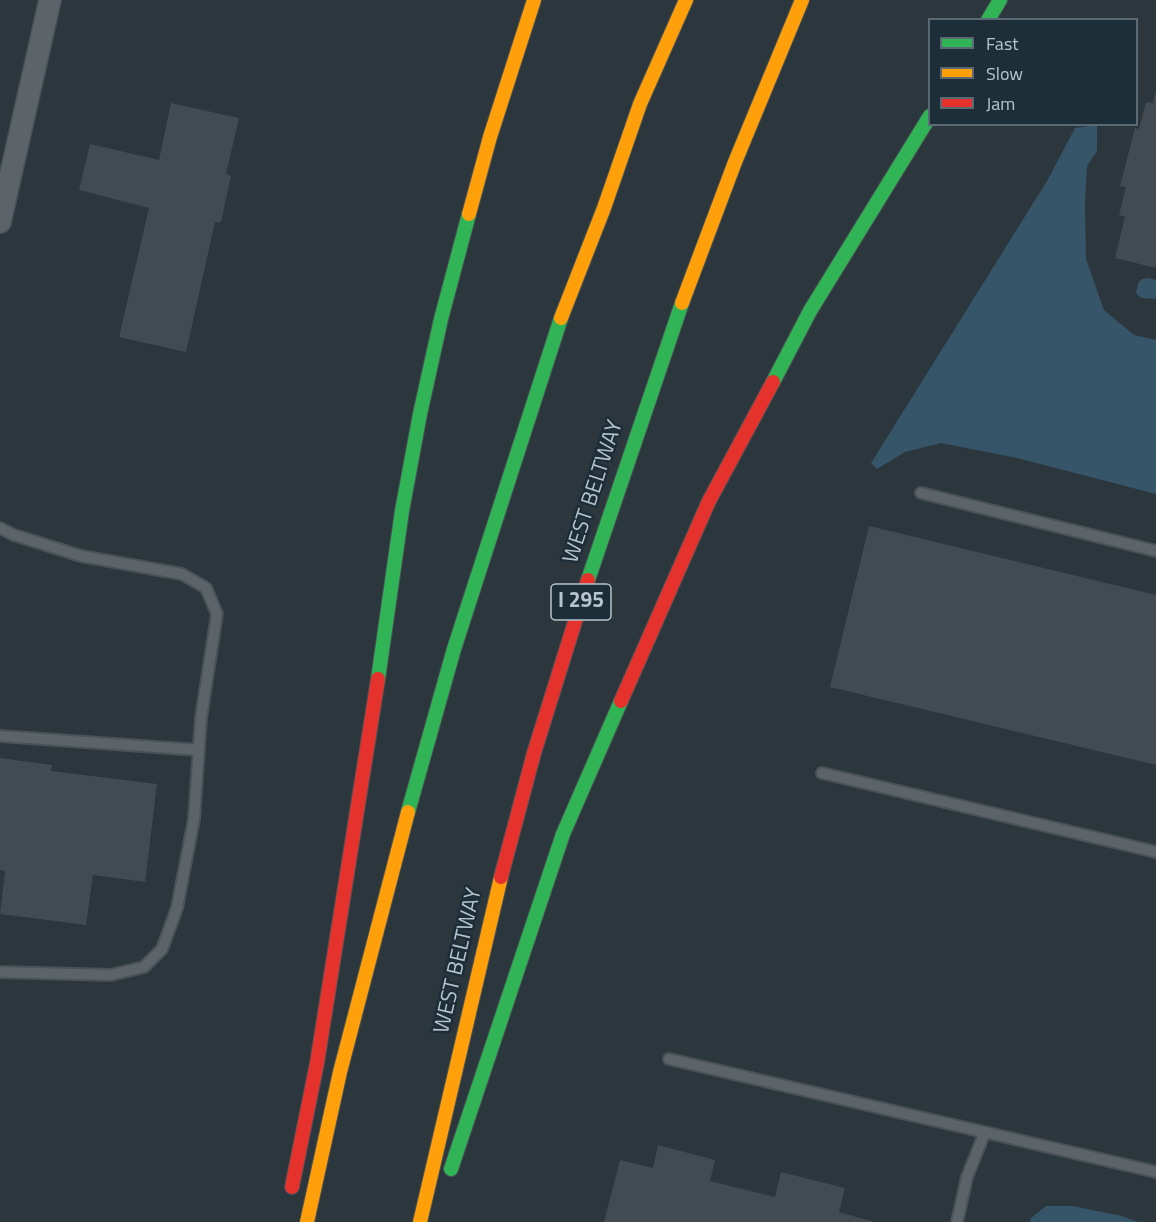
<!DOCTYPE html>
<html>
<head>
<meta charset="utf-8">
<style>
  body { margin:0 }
  #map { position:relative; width:1156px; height:1222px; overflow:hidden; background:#2b363d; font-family:"Titillium Web",sans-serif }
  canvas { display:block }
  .legend { position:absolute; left:928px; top:18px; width:210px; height:108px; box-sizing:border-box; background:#1d2e38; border:2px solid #5a6a74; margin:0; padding:8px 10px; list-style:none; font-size:18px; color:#b6c4cd }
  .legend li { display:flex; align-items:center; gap:12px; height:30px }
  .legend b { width:30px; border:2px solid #5a6a74 }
</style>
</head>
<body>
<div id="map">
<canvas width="1156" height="1222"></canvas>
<ul class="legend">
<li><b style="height:8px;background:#30b455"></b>Fast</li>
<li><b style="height:8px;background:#ff9f0a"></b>Slow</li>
<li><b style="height:8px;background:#e5322d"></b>Jam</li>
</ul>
</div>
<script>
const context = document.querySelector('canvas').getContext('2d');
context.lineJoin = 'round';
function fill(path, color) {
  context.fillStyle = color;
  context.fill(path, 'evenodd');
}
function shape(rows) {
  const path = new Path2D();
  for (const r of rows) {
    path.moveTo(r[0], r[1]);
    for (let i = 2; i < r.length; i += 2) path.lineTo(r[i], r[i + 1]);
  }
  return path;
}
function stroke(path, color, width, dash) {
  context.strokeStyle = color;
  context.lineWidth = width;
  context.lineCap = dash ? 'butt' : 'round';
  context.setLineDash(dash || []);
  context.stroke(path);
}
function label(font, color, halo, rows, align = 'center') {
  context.font = font + ' "Titillium Web",sans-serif';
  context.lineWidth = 5;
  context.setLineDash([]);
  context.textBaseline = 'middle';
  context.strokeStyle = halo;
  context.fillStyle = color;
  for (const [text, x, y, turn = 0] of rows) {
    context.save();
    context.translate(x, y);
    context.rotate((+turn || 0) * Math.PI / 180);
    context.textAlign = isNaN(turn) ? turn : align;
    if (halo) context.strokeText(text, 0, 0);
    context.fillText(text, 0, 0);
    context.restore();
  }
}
const water = shape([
  [1097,125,1097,151,1087,166,1085,204,1086,259,1104,310,1134,335,1156,340,1156,494,1017,458,941,443,905,452,877,469,871,463,1047,181,1075,128],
  [1149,278,1156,280,1156,299,1141,298,1136,293,1138,283,1142,279],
  [1046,1206,1072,1206,1122,1216,1138,1222,1030,1222,1031,1218]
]);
const building = shape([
  [1155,93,1156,93,1156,268,1115,258,1125,217,1119,215,1126,187,1120,186,1135,128,1139,129,1146,102,1153,103],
  [171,103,239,118,226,174,231,176,221,222,215,222,186,352,119,337,149,208,79,190,90,144,159,160],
  [869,526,1156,595,1156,765,830,687],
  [0,758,52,765,51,771,157,784,145,882,93,875,86,925,0,914,5,871,0,870],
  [658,1145,715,1160,710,1181,775,1197,781,1172,845,1188,839,1212,874,1222,604,1222,620,1160,653,1168]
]);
const lane = shape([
  [921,493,1156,551],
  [0,528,14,535,81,556,182,574,206,588,217,614,201,718,194,819,177,908,162,949,144,967,111,975,0,972],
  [0,736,199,750],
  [822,773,1156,852],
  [669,1059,1156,1172],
  [957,1222,967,1177,985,1132]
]);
const street = shape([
  [0,222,50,0]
]);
const fast = shape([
  [988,20,1000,0],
  [773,382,810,311,930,116],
  [588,580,682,303],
  [378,679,402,511,420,414,441,319,469,214],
  [408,812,454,649,561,318],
  [451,1169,563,834,621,701]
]);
const slow = shape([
  [469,214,490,137,534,0],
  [682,303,735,162,802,0],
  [561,318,604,208,640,104,686,0],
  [307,1222,340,1072,408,812],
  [420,1222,501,877]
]);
const jam = shape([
  [621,701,709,501,773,382],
  [501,877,534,753,588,580],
  [292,1187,317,1063,378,679]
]);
const shields = [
  [581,602,60]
];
const shieldNames = [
  ["I 295",581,602]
];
const streetNames = [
  ["WEST BELTWAY",594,492,-72],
  ["WEST BELTWAY",459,961,-77]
];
fill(water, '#365568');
fill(building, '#424b51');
stroke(lane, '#4a5257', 14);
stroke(street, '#4a5257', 24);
stroke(fast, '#485257', 16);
stroke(slow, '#485257', 16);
stroke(jam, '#485257', 16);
stroke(lane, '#5c646a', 10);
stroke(street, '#5c646a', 21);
stroke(fast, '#30b455', 14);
stroke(slow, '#ff9f0a', 14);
stroke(jam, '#e5322d', 14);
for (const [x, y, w] of shields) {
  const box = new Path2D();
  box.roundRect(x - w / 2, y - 18, w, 36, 4.5);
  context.fillStyle = '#1d2e38';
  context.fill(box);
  stroke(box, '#b6c4cd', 1.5);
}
label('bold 21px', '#b6c4cd', null, shieldNames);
label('22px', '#b6c4cd', '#1d2e38', streetNames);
</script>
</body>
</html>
